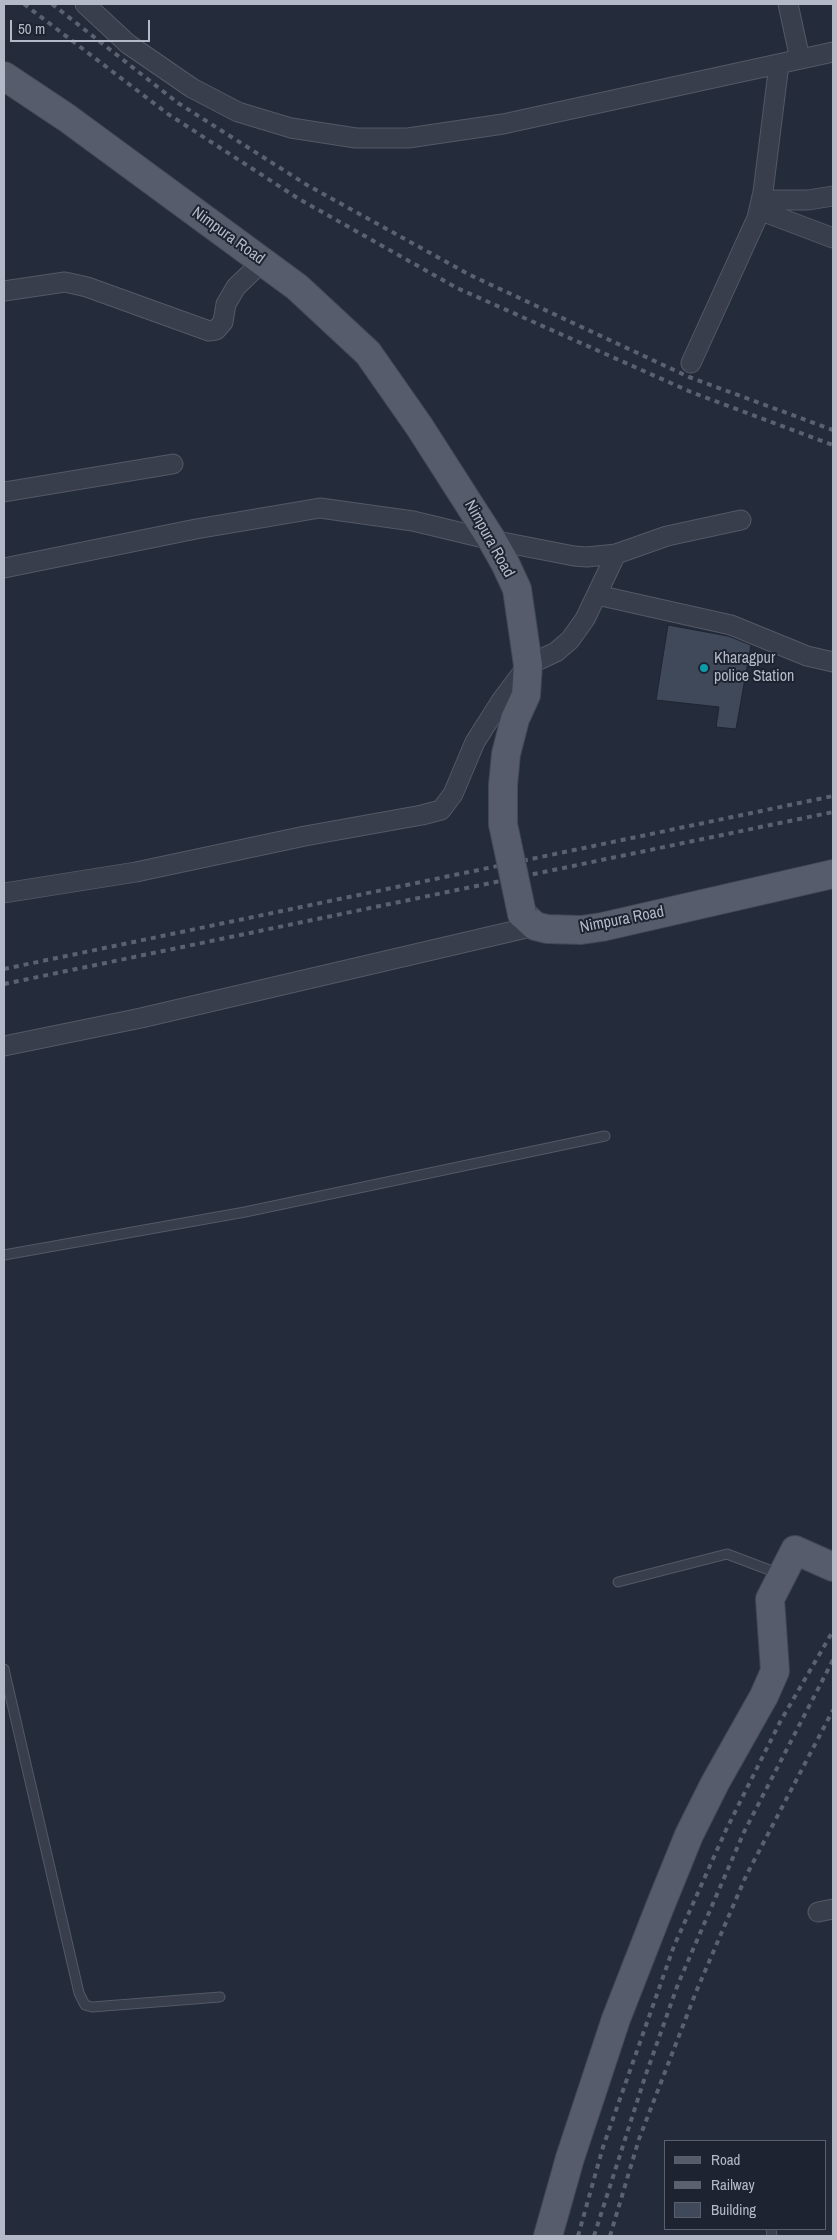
<!DOCTYPE html>
<html>
<head>
<meta charset="utf-8">
<style>
  body { margin:0 }
  #map { position:relative; width:837px; height:2240px; overflow:hidden; background:#242b3a; font-family:"Archivo Narrow",sans-serif }
  canvas { display:block }
  .frame { position:absolute; inset:0; border:5px solid #b3b9c6; pointer-events:none }
  .legend { position:absolute; left:664px; top:2140px; width:162px; height:90px; box-sizing:border-box; background:#1d2330; border:1px solid #595f6c; margin:0; padding:6px 9px; list-style:none; font-size:15px; color:#b3b9c6 }
  .legend li { display:flex; align-items:center; gap:10px; height:25px }
  .legend b { width:25px; border:1px solid #595f6c }
  .scale { position:absolute; left:10px; top:20px; width:140px; height:22px; box-sizing:border-box; border:2px solid #b3b9c6; border-top:0; padding-left:6px; font-size:15px; line-height:18px; white-space:nowrap; color:#b3b9c6; -webkit-text-stroke:4px #1d2330; paint-order:stroke }
</style>
</head>
<body>
<div id="map">
<canvas width="837" height="2240"></canvas>
<div class="frame"></div>
<ul class="legend">
<li><b style="height:6px;background:#565c6b"></b>Road</li>
<li><b style="height:6px;background:#5a6171"></b>Railway</li>
<li><b style="height:14px;background:#404959"></b>Building</li>
</ul>
<div class="scale">50 m</div>
</div>
<script>
const context = document.querySelector('canvas').getContext('2d');
context.lineJoin = 'round';
function fill(path, color) {
  context.fillStyle = color;
  context.fill(path, 'evenodd');
}
function shape(rows) {
  const path = new Path2D();
  for (const r of rows) {
    path.moveTo(r[0], r[1]);
    for (let i = 2; i < r.length; i += 2) path.lineTo(r[i], r[i + 1]);
  }
  return path;
}
function stroke(path, color, width, dash) {
  context.strokeStyle = color;
  context.lineWidth = width;
  context.lineCap = dash ? 'butt' : 'round';
  context.setLineDash(dash || []);
  context.stroke(path);
}
function label(font, color, halo, rows, align = 'center') {
  context.font = font + ' "Archivo Narrow",sans-serif';
  context.lineWidth = 4;
  context.setLineDash([]);
  context.textBaseline = 'middle';
  context.strokeStyle = halo;
  context.fillStyle = color;
  for (const [text, x, y, turn = 0] of rows) {
    context.save();
    context.translate(x, y);
    context.rotate((+turn || 0) * Math.PI / 180);
    context.textAlign = isNaN(turn) ? turn : align;
    if (halo) context.strokeText(text, 0, 0);
    context.fillText(text, 0, 0);
    context.restore();
  }
}
const building = shape([
  [668,625,728,636,751,645,736,729,716,727,719,707,656,700,668,625]
]);
const service = shape([
  [4,1255,245,1212,605,1136],
  [618,1582,727,1554,780,1574],
  [4,1669,79,1993,85,2005,92,2007,220,1997],
  [771,2229,772,2236]
]);
const minor = shape([
  [85,4,128,44,192,88,238,112,291,128,356,138,408,138,503,124,833,52],
  [788,4,800,59],
  [761,200,808,200,833,196],
  [759,210,833,238],
  [4,291,65,282,87,287,209,331,216,330,223,322,226,304,236,287,262,262],
  [691,363,757,218,763,192,779,64],
  [4,492,173,464],
  [4,568,196,529,320,508,413,521,492,540,574,556,587,557,616,554,667,536,741,520],
  [597,595,731,625,807,656,833,662],
  [4,893,136,872,305,836,422,815,441,810,453,794,475,742,501,701,528,665,556,652,570,640,585,619,616,554],
  [4,1046,141,1018,535,926],
  [818,1912,833,1909]
]);
const primary = shape([
  [4,76,67,118,297,287,368,353,419,426,492,540,505,563,517,589,528,665,526,695,515,719,506,754,503,785,503,824],
  [522,914,535,926,547,929,581,930,602,927,833,874],
  [548,2236,570,2158,616,2019,659,1909,689,1835,715,1783,764,1696,775,1671,770,1599,795,1550,833,1567]
]);
const rail = shape([
  [24,4,168,114,299,199,457,288,691,392,833,445],
  [52,4,178,103,307,185,470,275,689,377,833,430],
  [4,969,833,796],
  [4,984,833,812],
  [578,2236,603,2147,674,1946,726,1830,780,1722,833,1631],
  [594,2236,645,2077,678,1984,744,1832,833,1660],
  [610,2236,639,2139,696,1992,746,1876,833,1710]
]);
const primaryBridge = shape([
  [503,824,522,914]
]);
const markers = [
  [704,668,5,"#0f9aa8"]
];
const streetNames = [
  ["Nimpura Road",228,236,36],
  ["Nimpura Road",489,539,61],
  ["Nimpura Road",622,920,-11]
];
const poiNames = [
  ["Kharagpur",714,659],
  ["police Station",714,677]
];
fill(building, '#404959');
stroke(building, '#1f2532', 1);
stroke(service, '#535966', 11);
stroke(minor, '#535966', 21);
stroke(primary, '#414754', 30);
stroke(service, '#383e4b', 9);
stroke(minor, '#383e4b', 19);
stroke(primary, '#565c6b', 28);
stroke(rail, '#5a6171', 4, [5, 5]);
stroke(primaryBridge, '#414754', 30, []);
stroke(primaryBridge, '#565c6b', 28);
for (const [x, y, r, color] of markers) {
  const dot = new Path2D();
  dot.arc(x, y, r, 0, 2 * Math.PI);
  context.fillStyle = color;
  context.fill(dot);
  stroke(dot, '#1d2330', 2);
}
label('16px', '#b3b9c6', '#1d2330', streetNames);
label('16px', '#b3b9c6', '#1d2330', poiNames, 'left');
</script>
</body>
</html>
